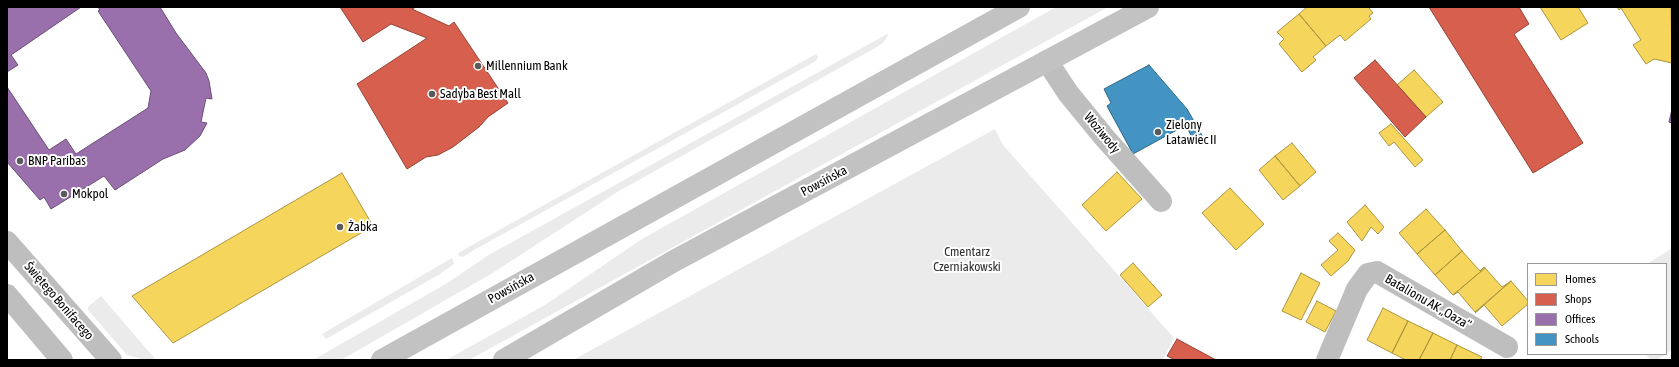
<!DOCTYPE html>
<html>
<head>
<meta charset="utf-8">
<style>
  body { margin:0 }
  #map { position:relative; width:1679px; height:367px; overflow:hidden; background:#fff; font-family:"Asap Condensed",sans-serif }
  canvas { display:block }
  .frame { position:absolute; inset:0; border:8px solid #000; pointer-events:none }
  .legend { position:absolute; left:1527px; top:263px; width:140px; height:92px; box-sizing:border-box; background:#fff; border:1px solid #999; margin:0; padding:5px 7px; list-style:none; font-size:12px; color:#000 }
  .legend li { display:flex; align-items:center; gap:8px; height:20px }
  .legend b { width:20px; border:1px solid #999 }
</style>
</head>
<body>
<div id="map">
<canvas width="1679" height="367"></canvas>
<div class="frame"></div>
<ul class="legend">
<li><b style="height:11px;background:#f6d55c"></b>Homes</li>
<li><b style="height:11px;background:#d6604d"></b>Shops</li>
<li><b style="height:11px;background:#9970ab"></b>Offices</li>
<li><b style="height:11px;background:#4393c3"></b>Schools</li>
</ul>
</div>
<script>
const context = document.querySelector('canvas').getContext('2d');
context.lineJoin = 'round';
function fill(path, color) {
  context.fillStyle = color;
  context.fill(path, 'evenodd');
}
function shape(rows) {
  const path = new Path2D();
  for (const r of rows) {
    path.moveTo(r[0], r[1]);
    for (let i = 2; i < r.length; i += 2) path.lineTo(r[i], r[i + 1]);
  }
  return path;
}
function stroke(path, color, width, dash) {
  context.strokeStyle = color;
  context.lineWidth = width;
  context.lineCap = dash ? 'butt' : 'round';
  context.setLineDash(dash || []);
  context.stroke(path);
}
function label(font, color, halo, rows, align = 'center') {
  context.font = font + ' "Asap Condensed",sans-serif';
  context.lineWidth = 4;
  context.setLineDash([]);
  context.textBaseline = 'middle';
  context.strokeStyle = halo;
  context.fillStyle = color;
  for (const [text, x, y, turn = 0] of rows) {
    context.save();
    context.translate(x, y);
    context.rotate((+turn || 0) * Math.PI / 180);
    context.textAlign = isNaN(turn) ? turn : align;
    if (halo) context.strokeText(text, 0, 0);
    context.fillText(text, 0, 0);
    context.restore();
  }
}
const green = shape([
  [1056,7,1108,7,469,360,446,360,545,305,642,239],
  [889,33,884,42,877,47,619,191,491,274,341,360,313,360,449,282,487,256],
  [816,54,818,57,816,61,474,250,463,257,459,256,458,253,465,249],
  [995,129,1003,145,1174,338,1163,360,573,360],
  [1672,248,1672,350,1657,360,1650,360,1646,354,1666,354,1666,264,1647,264],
  [452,258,454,264,440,274,326,339,322,334],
  [101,296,156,360,145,360,127,355,88,310,88,307]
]);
const homes = shape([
  [1307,7,1368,7,1373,13,1369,16,1371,19,1345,41,1340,35,1326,46,1299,14,1307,7],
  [1540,7,1578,7,1588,23,1561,40,1540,7],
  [1617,7,1671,7,1672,63,1654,59,1646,64,1633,45,1641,40,1621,8,1619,10,1617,7],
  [1299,14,1326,46,1313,57,1316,60,1302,72,1279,44,1284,39,1277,32,1299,14],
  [1414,70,1443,102,1426,117,1397,85,1414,70],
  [1391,124,1423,160,1415,167,1394,142,1389,146,1379,133,1391,124],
  [1292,143,1316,172,1300,186,1275,156,1292,143],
  [1275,156,1300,186,1283,200,1259,170,1275,156],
  [1117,172,1142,199,1106,231,1082,205,1117,172],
  [342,173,373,226,173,343,132,296,342,173],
  [1230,188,1264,224,1236,250,1202,213,1230,188],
  [1365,205,1384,227,1378,234,1371,227,1362,241,1347,222,1365,205],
  [1426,209,1445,230,1417,254,1399,233,1426,209],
  [1445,230,1462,251,1435,275,1417,254,1445,230],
  [1338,233,1355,250,1348,261,1331,276,1321,265,1338,250,1329,241,1338,233],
  [1462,251,1480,271,1484,267,1485,268,1453,295,1435,275,1462,251],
  [1133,263,1162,295,1148,307,1120,275,1133,263],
  [1485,268,1502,287,1511,281,1475,312,1458,292,1453,295,1485,268],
  [1301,273,1320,283,1301,320,1282,311,1301,273],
  [1511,281,1528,301,1528,304,1502,326,1484,305,1475,313,1511,281],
  [1317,301,1336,311,1325,332,1306,322,1317,301],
  [1383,308,1408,321,1392,353,1367,340,1383,308],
  [1408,321,1433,333,1419,360,1406,360,1392,353,1408,321],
  [1433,333,1457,345,1450,360,1419,360,1433,333],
  [1457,345,1482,357,1480,360,1450,360,1457,345]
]);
const shops = shape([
  [340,7,416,7,412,9,449,26,454,22,508,103,488,117,479,127,453,147,438,155,426,157,407,169,357,84,427,38,391,24,363,42,340,7],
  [1429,7,1519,7,1529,24,1514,34,1583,143,1533,173,1429,7],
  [1375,60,1426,117,1405,137,1354,78,1375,60],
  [1177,339,1216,360,1175,360,1167,356,1177,339]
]);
const offices = shape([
  [7,7,81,7,11,55,18,65,7,72,7,7],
  [98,7,160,7,176,33,206,73,209,81,212,99,206,98,201,122,207,123,200,136,185,150,163,159,115,190,104,176,51,209,44,197,40,200,7,162,7,87,49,150,66,139,76,154,148,108,151,91,98,11,100,10,98,7],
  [1672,109,1672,123,1669,122,1672,109]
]);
const schools = shape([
  [1149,65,1187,109,1203,137,1194,142,1186,125,1133,154,1107,106,1111,103,1104,89,1149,65]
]);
const minor = shape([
  [1047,61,1068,93,1104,137,1161,201],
  [1327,360,1357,289,1368,274,1377,272,1507,347]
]);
const tertiary = shape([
  [7,242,111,360],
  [7,295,62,360]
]);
const secondary = shape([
  [382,360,1019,7],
  [504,360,674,261,1148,7]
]);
const markers = [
  [478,66,4,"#595959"],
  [432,94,4,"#595959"],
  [1158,132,4,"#595959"],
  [20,161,4,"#595959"],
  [64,194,4,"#595959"],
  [340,227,4,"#595959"]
];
const poiNames = [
  ["Millennium Bank",486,66],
  ["Sadyba Best Mall",440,94],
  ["Zielony",1166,125],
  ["Latawiec II",1166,140],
  ["BNP Paribas",28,161],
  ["Mokpol",72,194],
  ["Żabka",348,227]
];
const streetNames = [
  ["Woziwody",1102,133,50],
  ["Powsińska",824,181,-28],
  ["Powsińska",511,288,-29],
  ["Świętego Bonifacego",59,301,49],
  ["Batalionu AK „Oaza”",1428,302,30]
];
const parkNames = [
  ["Cmentarz",967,252],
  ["Czerniakowski",967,267]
];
fill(green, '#ebebeb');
fill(homes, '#f6d55c');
stroke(homes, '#ac9540', 1);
fill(shops, '#d6604d');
stroke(shops, '#964336', 1);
fill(offices, '#9970ab');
stroke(offices, '#6b4e78', 1);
fill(schools, '#4393c3');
stroke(schools, '#2f6788', 1);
stroke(minor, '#bebebe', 22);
stroke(tertiary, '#bebebe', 22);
stroke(secondary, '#c2c2c2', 22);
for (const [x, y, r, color] of markers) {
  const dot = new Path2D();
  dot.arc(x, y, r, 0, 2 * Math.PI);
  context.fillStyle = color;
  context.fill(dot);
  stroke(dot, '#fff', 1.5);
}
label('13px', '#000', '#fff', poiNames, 'left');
label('13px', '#000', '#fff', streetNames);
label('13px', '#313131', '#fff', parkNames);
</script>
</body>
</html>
